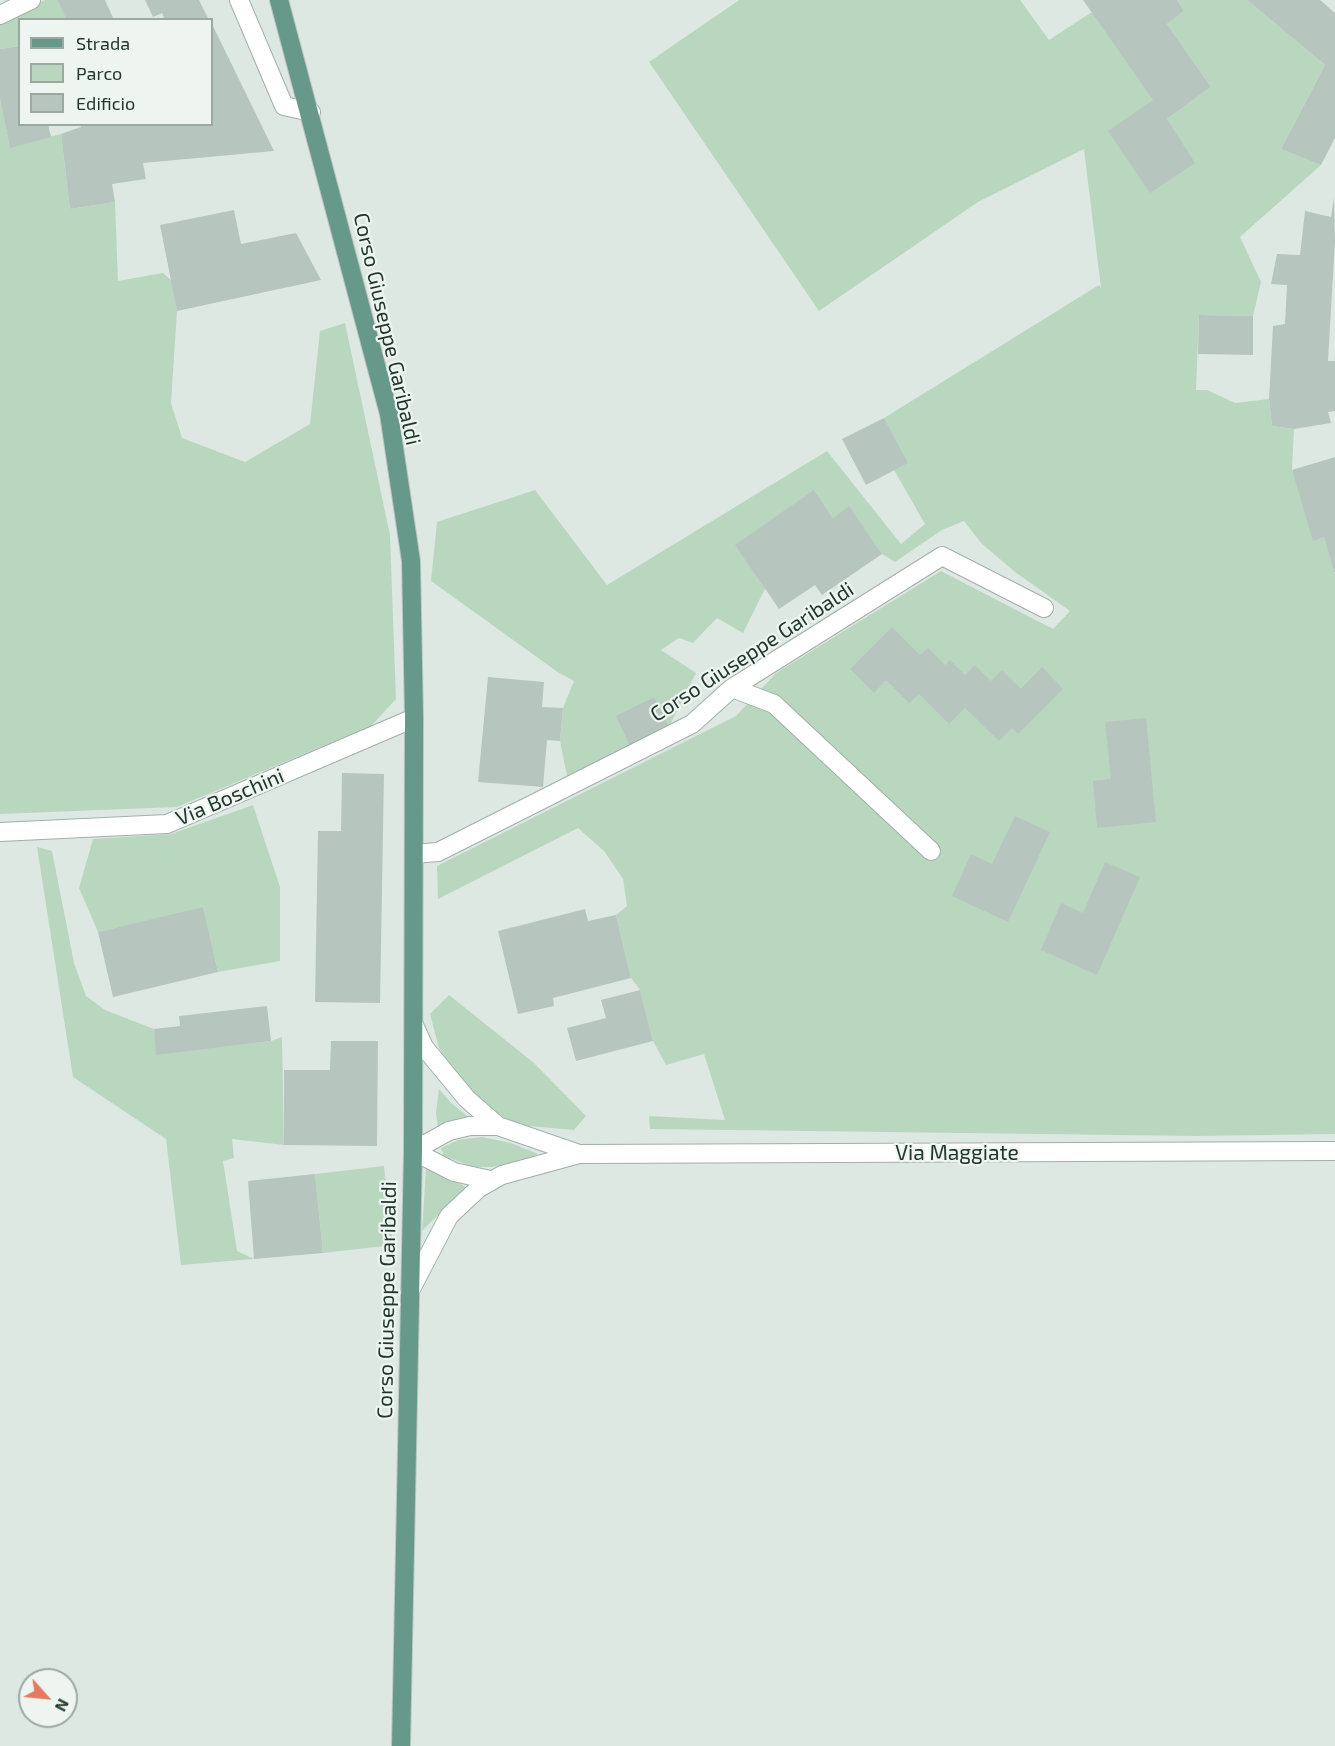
<!DOCTYPE html>
<html>
<head>
<meta charset="utf-8">
<style>
  body { margin:0 }
  #map { position:relative; width:1335px; height:1746px; overflow:hidden; background:#dee8e3; font-family:"Exo 2",sans-serif }
  canvas { display:block }
  .legend { position:absolute; left:18px; top:18px; width:195px; height:108px; box-sizing:border-box; background:#eef5f1; border:2px solid #9ca9a3; margin:0; padding:8px 10px; list-style:none; font-size:18px; color:#21362f }
  .legend li { display:flex; align-items:center; gap:12px; height:30px }
  .legend b { width:30px; border:2px solid #9ca9a3 }
  .north { position:absolute; left:18px; top:1668px; width:60px; height:60px; box-sizing:border-box; background:#eef5f1; border:2px solid #9ca9a3; border-radius:50%; rotate:117deg; font-size:16px; font-weight:700; line-height:24px; text-align:center; color:#21362f }
  .north::after { content:''; display:block; margin:auto; width:21px; height:27px; background:#e37a61; clip-path:polygon(50% 0,100% 100%,50% 72%,0 100%) }
</style>
</head>
<body>
<div id="map">
<canvas width="1335" height="1746"></canvas>
<ul class="legend">
<li><b style="height:8px;background:#67998a"></b>Strada</li>
<li><b style="height:16px;background:#b9d7bf"></b>Parco</li>
<li><b style="height:16px;background:#b7c5bf"></b>Edificio</li>
</ul>
<div class="north">N</div>
</div>
<script>
const context = document.querySelector('canvas').getContext('2d');
context.lineJoin = 'round';
function fill(path, color) {
  context.fillStyle = color;
  context.fill(path, 'evenodd');
}
function shape(rows) {
  const path = new Path2D();
  for (const r of rows) {
    path.moveTo(r[0], r[1]);
    for (let i = 2; i < r.length; i += 2) path.lineTo(r[i], r[i + 1]);
  }
  return path;
}
function stroke(path, color, width, dash) {
  context.strokeStyle = color;
  context.lineWidth = width;
  context.lineCap = dash ? 'butt' : 'round';
  context.setLineDash(dash || []);
  context.stroke(path);
}
function label(font, color, halo, rows, align = 'center') {
  context.font = font + ' "Exo 2",sans-serif';
  context.lineWidth = 4.5;
  context.setLineDash([]);
  context.textBaseline = 'middle';
  context.strokeStyle = halo;
  context.fillStyle = color;
  for (const [text, x, y, turn = 0] of rows) {
    context.save();
    context.translate(x, y);
    context.rotate((+turn || 0) * Math.PI / 180);
    context.textAlign = isNaN(turn) ? turn : align;
    if (halo) context.strokeText(text, 0, 0);
    context.fillText(text, 0, 0);
    context.restore();
  }
}
const green = shape([
  [45,0,57,0,67,19,20,20,19,46,0,49,0,22],
  [739,0,1020,0,1049,40,1092,12,1167,119,1211,87,1167,24,1184,11,1177,0,1247,0,1325,65,1281,149,1321,165,1240,237,1261,282,1253,316,1199,315,1196,390,1207,390,1235,403,1269,399,1272,426,1294,429,1292,470,1324,537,1335,574,1335,1134,1196,1136,650,1129,649,1116,725,1120,704,1054,666,1065,653,1041,640,990,631,978,616,915,627,906,623,879,604,851,578,828,438,899,437,866,736,716,776,673,941,571,1053,629,1070,611,1015,572,981,543,964,521,942,530,895,562,882,554,849,507,833,518,814,490,743,633,717,618,693,643,679,638,661,650,696,673,669,727,567,776,560,741,563,708,574,681,559,673,431,581,437,522,535,490,607,585,827,451,901,544,925,524,894,470,907,463,884,418,1099,285,1101,288,1084,149,978,202,819,311,649,62],
  [0,99,10,147,61,134,70,209,115,202,118,281,163,273,172,281,177,311,171,403,182,438,245,462,310,424,320,331,345,323,390,535,396,699,371,726,177,807,0,814],
  [253,805,280,887,280,961,218,972,203,908,98,932,79,888,93,839,171,834],
  [37,847,52,851,74,963,86,996,105,1010,154,1029,157,1054,271,1041,282,1037,284,1145,232,1139,234,1158,223,1161,237,1251,254,1259,181,1265,166,1139,73,1077],
  [449,995,534,1063,586,1116,574,1130,517,1125,484,1105,456,1075,439,1048,430,1014],
  [439,1089,451,1103,470,1118,438,1128,436,1113],
  [482,1137,511,1143,538,1154,514,1163,492,1167,474,1167,444,1156,441,1148,458,1140],
  [384,1166,393,1245,323,1253,315,1174],
  [426,1168,466,1187,422,1231]
]);
const building = shape([
  [57,0,105,0,114,20,67,20],
  [145,0,199,0,209,20,165,20,162,13,153,17],
  [1083,0,1177,0,1184,11,1167,24,1211,87,1167,119,1195,163,1150,193,1108,131,1153,100],
  [1247,0,1320,0,1335,13,1335,138,1321,165,1281,149,1325,65],
  [212,24,274,151,143,163,146,179,112,184,115,202,70,209,61,134,81,127,81,124,212,124],
  [20,46,20,124,48,124,51,137,10,148,0,99,0,49],
  [1334,198,1335,240,1328,361,1335,361,1335,411,1328,412,1331,423,1294,429,1272,426,1269,399,1273,326,1285,324,1287,285,1271,284,1277,254,1300,255,1305,211,1331,217],
  [234,210,241,244,296,233,321,280,177,311,160,225],
  [1199,315,1253,316,1253,355,1198,354],
  [884,418,908,463,866,485,842,439],
  [1335,457,1335,572,1334,572,1324,537,1313,541,1292,470],
  [814,490,833,518,849,506,882,554,822,595,815,585,779,609,735,545],
  [892,627,920,655,928,648,945,665,950,660,965,675,975,665,991,681,1002,670,1021,689,1042,667,1063,689,1018,734,1012,728,999,741,965,708,949,724,919,694,909,703,886,680,874,693,850,669],
  [488,677,544,682,542,707,563,708,560,741,547,740,543,787,478,782],
  [654,697,669,727,630,746,616,716],
  [1146,718,1156,822,1097,828,1093,781,1111,779,1105,722],
  [342,773,384,774,380,1003,315,1002,318,831,341,831],
  [1015,816,1050,832,1008,922,952,896,971,854,992,864],
  [1105,862,1140,877,1097,975,1041,950,1061,903,1083,913],
  [203,907,218,972,113,997,98,932],
  [585,909,588,921,616,915,631,978,553,998,554,1006,518,1014,498,931],
  [640,990,653,1041,576,1061,567,1028,606,1018,601,1000],
  [267,1006,271,1041,156,1055,154,1029,180,1026,179,1016],
  [331,1041,378,1041,377,1146,284,1145,284,1070,330,1070],
  [315,1174,323,1253,254,1259,248,1181]
]);
const minor = shape([
  [239,0,284,106,311,112],
  [0,15,31,0],
  [732,688,774,704,931,851],
  [0,832,167,824,414,718],
  [414,854,438,852,692,724,732,688,942,556,1044,608],
  [414,1025,424,1047,467,1099,498,1126,579,1154],
  [490,1180,454,1172,413,1151,449,1131,470,1126,498,1126],
  [410,1291,449,1216,479,1188,502,1175,579,1154,1335,1151]
]);
const major = shape([
  [279,0,389,414,411,561,414,718,413,1151,401,1746]
]);
const streetNames = [
  ["Corso Giuseppe Garibaldi",387,329,77],
  ["Corso Giuseppe Garibaldi",752,652,-33],
  ["Via Boschini",230,797,-23],
  ["Via Maggiate",957,1153],
  ["Corso Giuseppe Garibaldi",387,1300,-89]
];
fill(green, '#b9d7bf');
fill(building, '#b7c5bf');
stroke(minor, '#a2afa9', 20);
stroke(major, '#bcc3c1', 20);
stroke(minor, '#fff', 18);
stroke(major, '#67998a', 18);
label('21px', '#21362f', '#eef5f1', streetNames);
</script>
</body>
</html>
